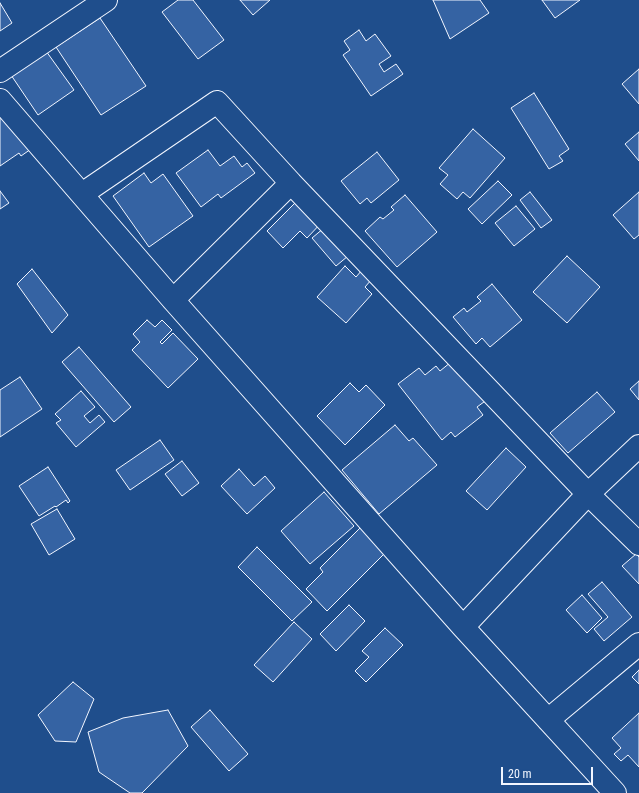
<!DOCTYPE html>
<html>
<head>
<meta charset="utf-8">
<style>
  body { margin:0 }
  #map { position:relative; width:639px; height:793px; overflow:hidden; background:#1f4e8c; font-family:"Roboto Condensed",sans-serif }
  canvas { display:block }
  .scale { position:absolute; left:501px; top:767px; width:92px; height:18px; box-sizing:border-box; border:2px solid #f2f6ff; border-top:0; padding-left:5px; font-size:12px; line-height:14px; white-space:nowrap; color:#f2f6ff; -webkit-text-stroke:3px #1f4e8c; paint-order:stroke }
</style>
</head>
<body>
<div id="map">
<canvas width="639" height="793"></canvas>
<div class="scale">20 m</div>
</div>
<script>
const context = document.querySelector('canvas').getContext('2d');
context.lineJoin = 'round';
function fill(path, color) {
  context.fillStyle = color;
  context.fill(path, 'evenodd');
}
function shape(rows) {
  const path = new Path2D();
  for (const r of rows) {
    path.moveTo(r[0], r[1]);
    for (let i = 2; i < r.length; i += 2) path.lineTo(r[i], r[i + 1]);
  }
  return path;
}
function stroke(path, color, width, dash) {
  context.strokeStyle = color;
  context.lineWidth = width;
  context.lineCap = dash ? 'butt' : 'round';
  context.setLineDash(dash || []);
  context.stroke(path);
}
const building = shape([
  [178,0,193,0,224,40,198,59,162,12,178,0],
  [240,0,270,0,253,15,240,0],
  [433,0,480,0,489,13,450,39,433,0],
  [542,0,580,0,555,18,542,0],
  [0,3,12,23,0,31,0,3],
  [100,18,146,86,101,115,56,47,100,18],
  [359,30,366,41,375,34,391,56,379,64,384,72,396,64,403,74,371,96,343,55,350,50,344,41,359,30],
  [46,51,74,90,38,115,11,75,46,51],
  [639,69,639,104,622,84,639,69],
  [534,93,569,149,559,156,563,161,549,169,511,108,534,93],
  [0,105,31,149,21,156,19,153,0,166,0,105],
  [473,129,505,158,470,198,463,192,457,199,440,184,448,175,439,168,473,129],
  [639,132,639,161,625,144,639,132],
  [208,150,220,166,234,156,242,167,247,163,255,173,221,198,218,194,201,207,176,173,208,150],
  [377,152,399,180,371,203,367,198,360,204,341,181,377,152],
  [144,173,151,183,163,174,193,216,149,247,113,196,144,173],
  [498,181,512,195,482,224,468,209,498,181],
  [0,191,9,203,0,209,0,191],
  [530,192,552,220,541,228,520,200,530,192],
  [639,192,639,235,634,239,613,215,639,192],
  [405,195,437,232,397,267,365,231,380,217,383,219,394,210,391,207,405,195],
  [300,198,323,221,307,238,300,231,283,248,267,231,300,198],
  [516,206,535,229,514,246,495,223,516,206],
  [324,228,348,256,336,266,312,238,324,228],
  [567,256,600,287,567,323,533,292,567,256],
  [345,266,356,277,362,270,372,279,365,287,372,294,346,323,317,297,345,266],
  [32,269,68,315,52,333,17,284,32,269],
  [492,284,522,320,490,347,482,338,476,344,453,317,464,308,467,312,481,301,477,297,492,284],
  [147,320,155,327,162,320,172,330,160,342,162,344,173,333,198,359,168,388,132,350,140,342,133,334,147,320],
  [79,347,131,407,114,422,62,362,79,347],
  [451,362,488,399,477,407,483,415,455,437,451,432,442,440,398,384,419,368,425,375,436,366,440,371,451,362],
  [20,377,42,409,0,437,0,390,20,377],
  [639,381,639,400,630,389,639,381],
  [350,383,359,392,366,385,385,405,345,445,317,416,350,383],
  [81,391,95,407,84,416,90,423,99,415,105,422,76,447,56,423,61,420,55,414,81,391],
  [597,392,615,412,568,453,550,433,597,392],
  [395,425,409,441,413,438,437,465,379,514,342,470,395,425],
  [160,440,174,460,130,490,116,470,160,440],
  [506,448,526,467,487,510,466,491,506,448],
  [182,461,199,483,182,496,165,474,182,461],
  [48,467,70,501,68,503,66,500,56,507,55,506,39,516,19,486,48,467],
  [239,469,254,486,265,476,275,488,247,514,221,486,239,469],
  [324,492,354,526,310,564,281,531,324,492],
  [57,509,75,539,49,555,31,524,57,509],
  [360,528,385,553,327,611,306,589,323,572,320,568,360,528],
  [257,547,312,602,292,621,238,567,257,547],
  [636,554,639,557,639,584,622,566,636,554],
  [602,582,632,617,604,641,594,629,608,617,588,594,602,582],
  [582,595,602,618,587,633,566,610,582,595],
  [349,605,365,621,336,651,320,634,349,605],
  [294,622,312,639,273,682,254,665,294,622],
  [385,628,403,645,366,682,355,671,369,657,362,651,385,628],
  [639,670,639,684,632,677,639,670],
  [73,682,94,699,76,742,55,741,38,715,73,682],
  [168,710,188,746,142,793,130,793,99,772,88,732,123,718,168,710],
  [210,710,248,754,229,771,191,727,210,710],
  [639,713,639,767,628,755,621,761,614,754,621,748,612,738,639,713]
]);
const street = shape([
  [0,71,106,0],
  [0,100,173,300,463,627,615,793],
  [82,194,217,102,291,183,588,494,639,544],
  [173,300,291,183],
  [463,627,588,494,639,446],
  [548,720,639,644]
]);
fill(building, '#3563a3');
stroke(building, '#f2f6ff', 1);
stroke(street, '#f2f6ff', 24);
stroke(street, '#1f4e8c', 22);
</script>
</body>
</html>
